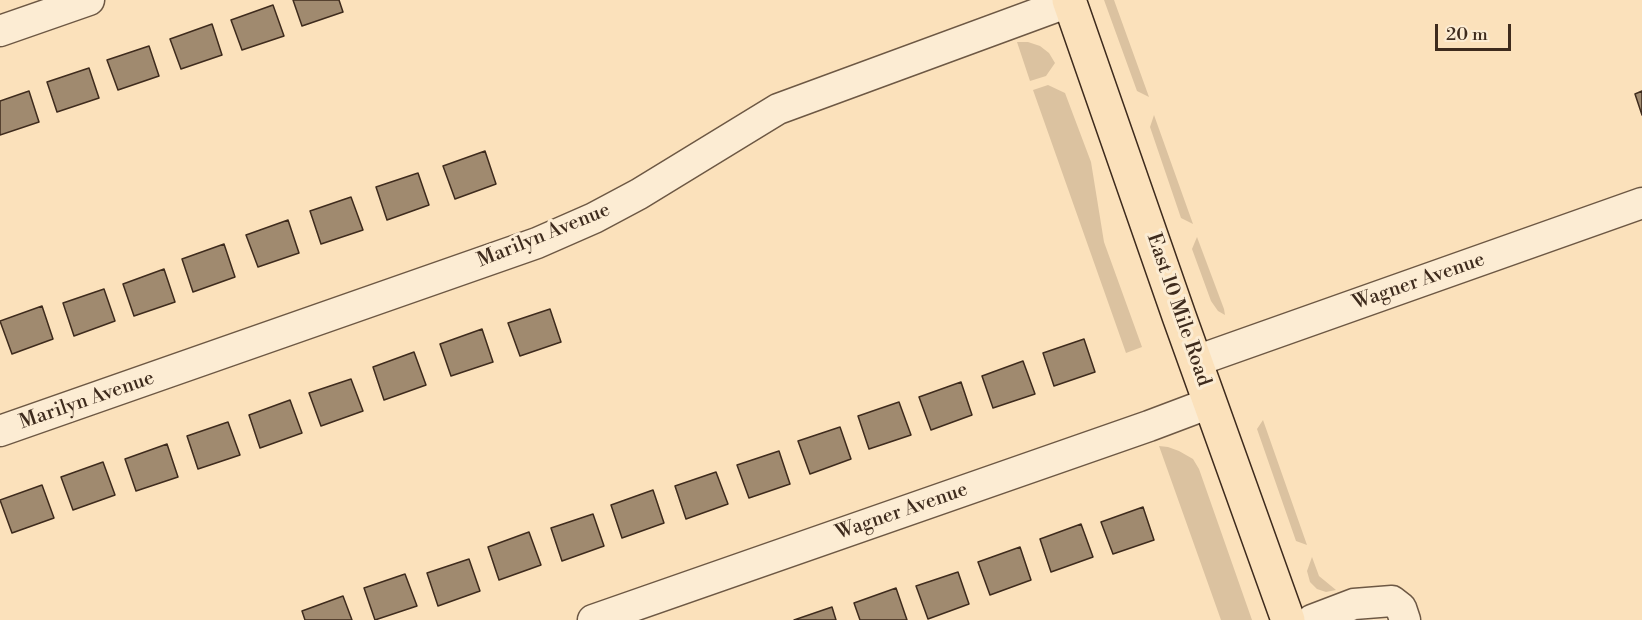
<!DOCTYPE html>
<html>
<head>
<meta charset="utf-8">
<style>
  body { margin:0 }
  #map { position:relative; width:1642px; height:620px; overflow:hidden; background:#fbe1bb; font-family:"Libre Bodoni",serif }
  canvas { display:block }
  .scale { position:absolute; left:1435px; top:24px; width:76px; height:27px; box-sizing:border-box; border:3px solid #3e2b1d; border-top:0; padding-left:8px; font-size:18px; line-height:21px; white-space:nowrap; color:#3e2b1d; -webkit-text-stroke:4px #fcecd3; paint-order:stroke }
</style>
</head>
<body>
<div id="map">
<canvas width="1642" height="620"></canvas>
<div class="scale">20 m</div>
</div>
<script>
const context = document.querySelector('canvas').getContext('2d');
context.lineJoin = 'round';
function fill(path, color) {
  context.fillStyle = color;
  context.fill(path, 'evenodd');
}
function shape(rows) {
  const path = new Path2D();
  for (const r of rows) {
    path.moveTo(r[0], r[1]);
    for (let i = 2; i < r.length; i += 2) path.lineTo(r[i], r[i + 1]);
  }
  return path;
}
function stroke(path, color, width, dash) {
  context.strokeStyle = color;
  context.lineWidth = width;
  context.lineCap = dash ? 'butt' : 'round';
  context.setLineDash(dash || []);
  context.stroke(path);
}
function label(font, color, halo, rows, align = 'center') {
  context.font = font + ' "Libre Bodoni",serif';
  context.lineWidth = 6;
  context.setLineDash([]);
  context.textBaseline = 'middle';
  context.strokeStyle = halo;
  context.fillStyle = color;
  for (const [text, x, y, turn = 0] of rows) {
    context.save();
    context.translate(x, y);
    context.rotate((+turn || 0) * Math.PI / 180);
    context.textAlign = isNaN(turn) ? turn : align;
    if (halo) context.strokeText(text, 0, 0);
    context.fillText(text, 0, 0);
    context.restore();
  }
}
const green = shape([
  [1104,0,1114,0,1149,97,1137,91],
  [1017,42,1028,42,1040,46,1049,53,1055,63,1046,76,1030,81],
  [1048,85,1065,93,1091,162,1104,242,1142,347,1126,353,1033,90],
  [1154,115,1193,224,1181,218,1150,127],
  [1197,237,1224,309,1225,315,1218,311,1211,301,1192,249],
  [1263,420,1307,545,1296,541,1257,429],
  [1159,446,1168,447,1179,451,1193,459,1199,469,1252,620,1221,620],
  [1312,557,1319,576,1336,590,1326,592,1317,589,1310,582,1307,571]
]);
const building = shape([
  [293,0,339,0,343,12,302,26,293,0],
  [273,5,284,36,242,50,231,20,273,5],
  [212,24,222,55,181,69,170,39,212,24],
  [149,46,159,76,118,90,107,60,149,46],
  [89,68,99,98,57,112,47,82,89,68],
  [29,91,39,122,0,135,0,101,29,91],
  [1642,91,1642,115,1635,94,1642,91],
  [485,151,496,184,455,199,443,166,485,151],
  [418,173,429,205,387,220,376,187,418,173],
  [351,197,363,230,321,244,310,211,351,197],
  [288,220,299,253,258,267,246,235,288,220],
  [224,244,235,277,193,292,182,259,224,244],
  [164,269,175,302,134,316,123,284,164,269],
  [104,289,115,321,74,336,63,303,104,289],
  [42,306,53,339,12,354,0,321,42,306],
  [550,309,561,342,520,356,508,323,550,309],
  [482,329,493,362,451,376,440,344,482,329],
  [1084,339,1095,372,1054,386,1043,353,1084,339],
  [414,352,426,385,384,400,373,367,414,352],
  [1023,361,1035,394,993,408,982,376,1023,361],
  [351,379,363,411,321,426,309,393,351,379],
  [961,382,972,415,931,430,919,397,961,382],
  [290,400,302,433,260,448,249,415,290,400],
  [899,402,911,435,869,449,858,416,899,402],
  [228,422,240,455,198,469,187,436,228,422],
  [840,427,851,459,810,474,798,441,840,427],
  [167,444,178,477,136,491,125,459,167,444],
  [779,451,790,484,749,498,737,465,779,451],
  [103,462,115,495,73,510,61,477,103,462],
  [716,472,728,504,686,519,675,486,716,472],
  [42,485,54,518,12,533,0,500,42,485],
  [653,490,664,523,622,538,611,505,653,490],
  [1143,507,1154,540,1113,554,1101,522,1143,507],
  [593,514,604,546,562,561,551,528,593,514],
  [1081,524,1093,557,1051,572,1040,539,1081,524],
  [529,532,541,565,499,580,488,547,529,532],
  [1020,547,1031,580,990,595,978,562,1020,547],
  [469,559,480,591,438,606,427,573,469,559],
  [958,572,969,604,928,619,916,586,958,572],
  [405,574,417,606,375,620,364,588,405,574],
  [896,588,907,620,860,620,854,603,896,588],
  [343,596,352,620,305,620,302,611,343,596],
  [832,607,836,620,794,620,832,607]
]);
const minor = shape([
  [0,31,89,0],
  [1196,361,1642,203],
  [0,431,537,243,594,218,639,194,778,109,1069,2],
  [593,620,1149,426,1210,403],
  [1312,620,1354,604,1392,601,1401,608,1405,620]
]);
const major = shape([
  [1069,0,1179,316,1288,620]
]);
const streetNames = [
  ["Marilyn Avenue",544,236,-22],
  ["Wagner Avenue",1419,282,-19],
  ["East 10 Mile Road",1178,310,71],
  ["Marilyn Avenue",87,401,-19],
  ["Wagner Avenue",902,512,-19]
];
fill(green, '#dbc2a0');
fill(building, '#a08a6f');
stroke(building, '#3e2b1d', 1.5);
stroke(minor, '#6d5844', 33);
stroke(major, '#3e2b1d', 36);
stroke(minor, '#fcecd3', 30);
stroke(major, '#fbe1bb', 33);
label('20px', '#3e2b1d', '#fcecd3', streetNames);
</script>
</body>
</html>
